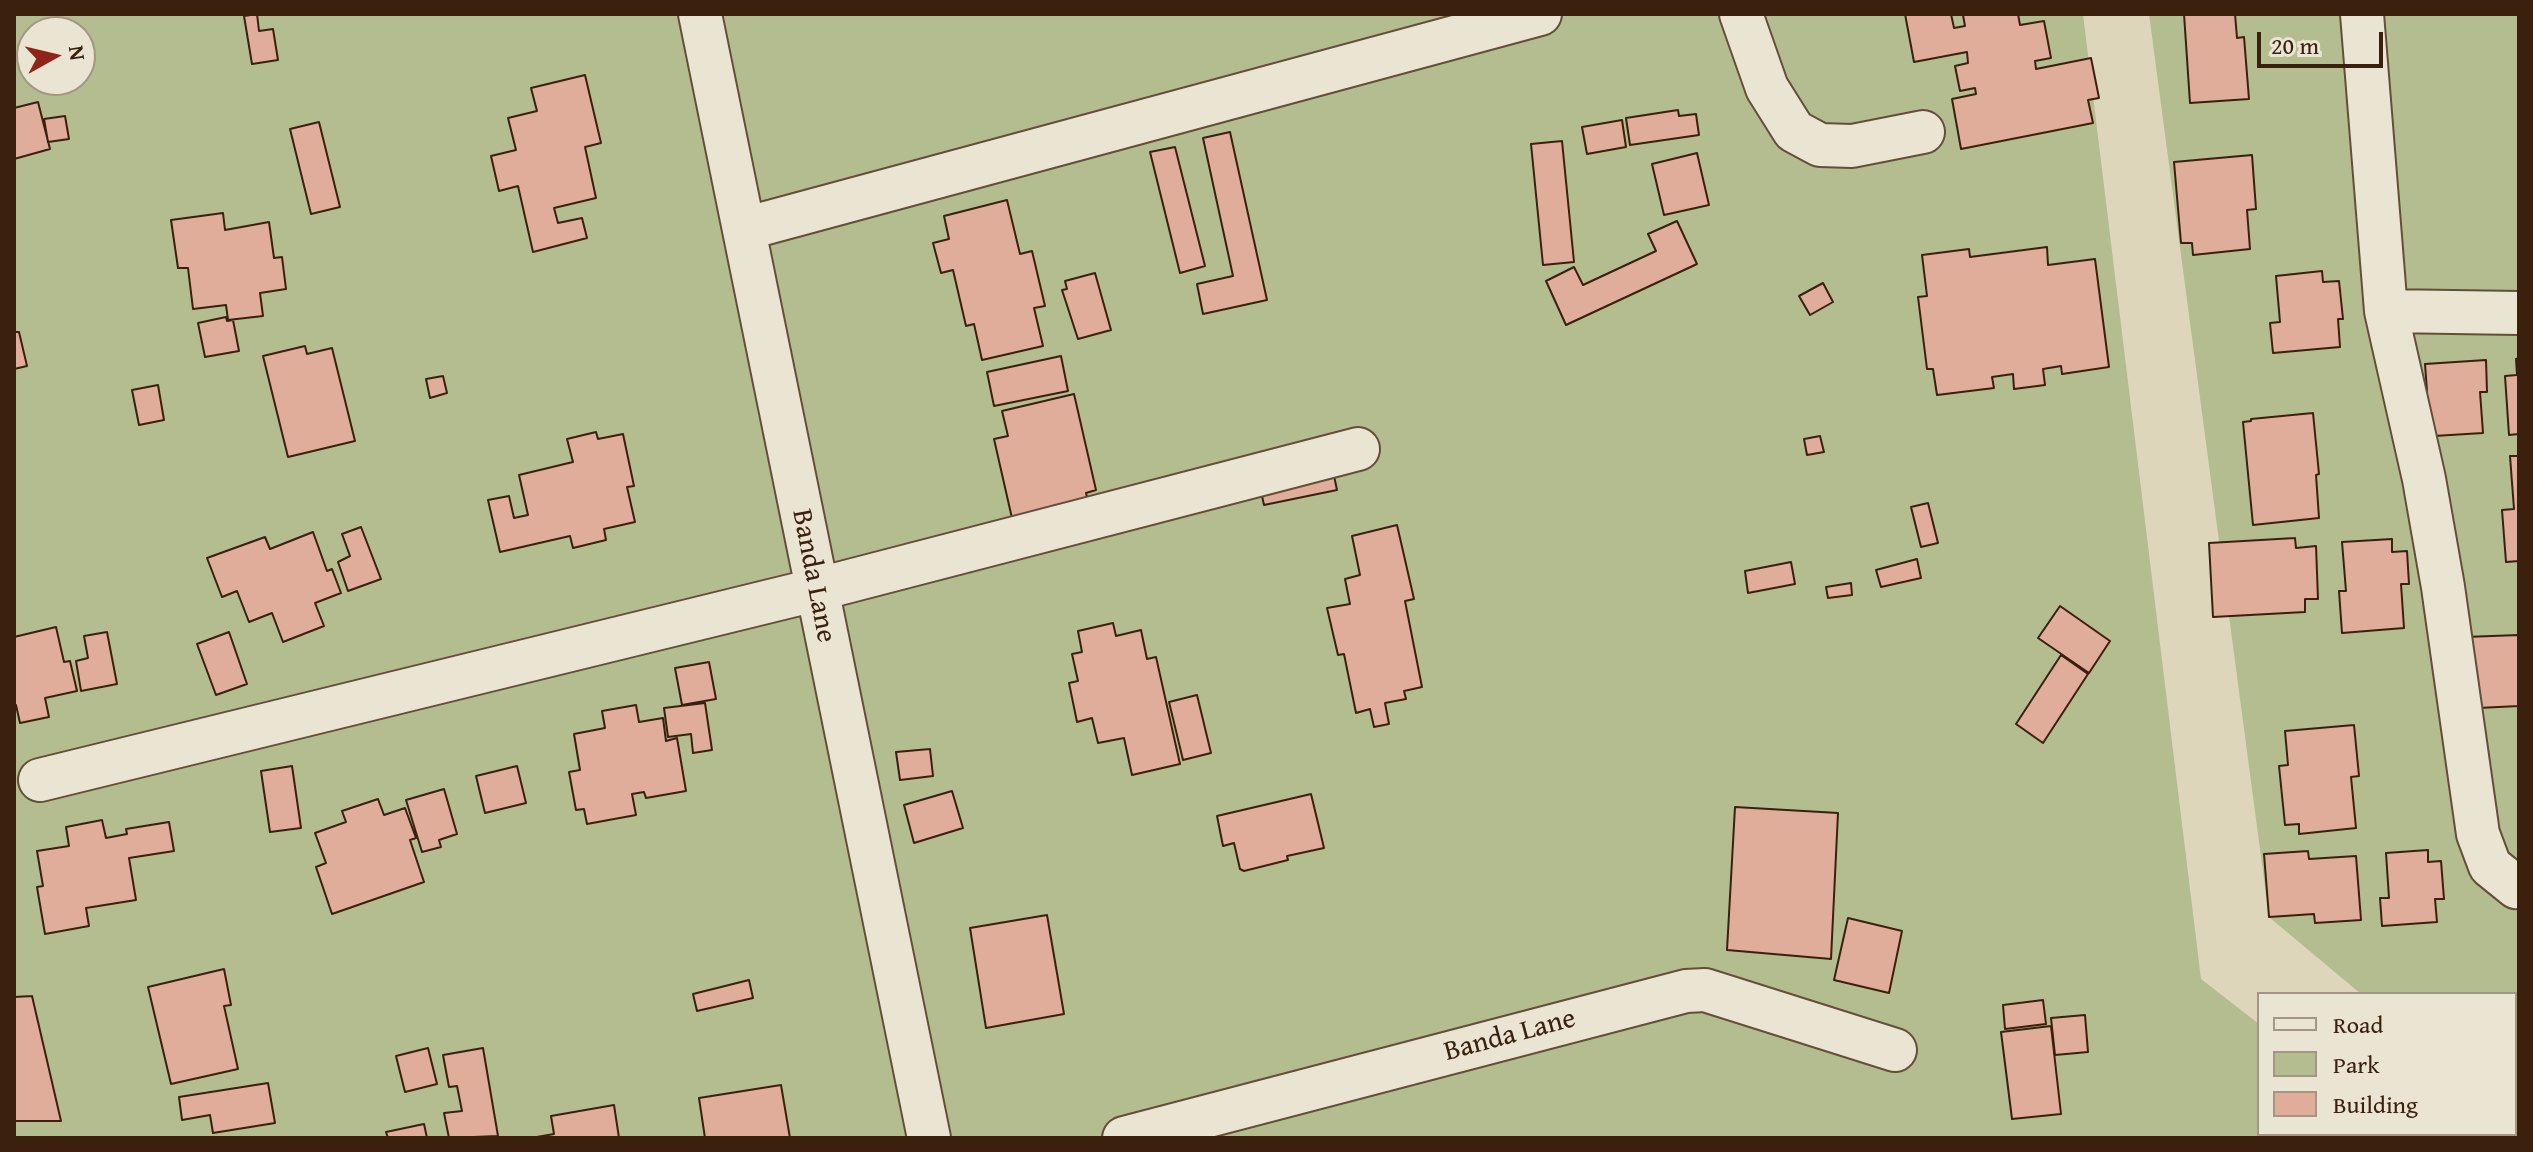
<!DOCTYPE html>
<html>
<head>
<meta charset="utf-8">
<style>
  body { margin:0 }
  #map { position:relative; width:2533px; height:1152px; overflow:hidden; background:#ded6ba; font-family:"Gentium Book Plus",serif }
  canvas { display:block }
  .frame { position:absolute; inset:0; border:16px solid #3b200e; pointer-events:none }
  .legend { position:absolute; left:2257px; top:992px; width:260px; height:144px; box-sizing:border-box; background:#eae4d2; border:2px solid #a49684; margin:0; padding:10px 14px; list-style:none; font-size:24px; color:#3b200e }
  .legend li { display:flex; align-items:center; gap:16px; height:40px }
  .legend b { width:40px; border:2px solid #a49684 }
  .north { position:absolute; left:16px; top:16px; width:80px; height:80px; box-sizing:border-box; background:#eae4d2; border:2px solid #a49684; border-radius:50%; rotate:82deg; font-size:22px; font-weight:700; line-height:32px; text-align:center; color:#3b200e }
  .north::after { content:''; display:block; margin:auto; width:28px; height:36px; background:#8f2418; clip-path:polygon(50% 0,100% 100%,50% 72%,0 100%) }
  .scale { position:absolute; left:2257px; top:32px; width:126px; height:36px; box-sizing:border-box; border:4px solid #3b200e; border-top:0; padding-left:10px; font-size:24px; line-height:28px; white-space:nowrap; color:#3b200e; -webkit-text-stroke:6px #eae4d2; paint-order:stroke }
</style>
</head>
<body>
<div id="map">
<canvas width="2533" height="1152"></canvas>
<div class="frame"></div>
<ul class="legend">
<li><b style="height:10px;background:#eae4d2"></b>Road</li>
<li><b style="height:22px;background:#b3bd8f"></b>Park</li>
<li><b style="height:22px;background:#dfad99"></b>Building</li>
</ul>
<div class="north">N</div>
<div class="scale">20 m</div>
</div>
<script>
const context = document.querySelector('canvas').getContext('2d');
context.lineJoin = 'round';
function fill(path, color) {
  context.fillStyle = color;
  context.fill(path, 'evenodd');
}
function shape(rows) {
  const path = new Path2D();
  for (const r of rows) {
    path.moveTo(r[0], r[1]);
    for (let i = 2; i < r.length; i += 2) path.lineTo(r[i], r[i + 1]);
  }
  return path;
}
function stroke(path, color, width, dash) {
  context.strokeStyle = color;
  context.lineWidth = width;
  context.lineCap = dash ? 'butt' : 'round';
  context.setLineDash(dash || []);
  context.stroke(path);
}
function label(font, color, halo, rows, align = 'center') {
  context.font = font + ' "Gentium Book Plus",serif';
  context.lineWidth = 8;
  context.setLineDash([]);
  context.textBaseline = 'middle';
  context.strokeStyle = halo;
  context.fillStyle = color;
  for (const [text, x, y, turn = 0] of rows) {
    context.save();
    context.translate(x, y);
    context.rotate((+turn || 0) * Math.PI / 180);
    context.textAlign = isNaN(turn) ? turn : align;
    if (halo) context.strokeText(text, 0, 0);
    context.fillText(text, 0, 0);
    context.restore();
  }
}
const green = shape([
  [14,14,2083,14,2201,979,2259,1024,2259,1134,2403,1134,2408,1138,14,1138],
  [32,32,80,32,80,80,32,80],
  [2149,14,2519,14,2519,1126,2515,1123,2515,994,2361,994,2269,917]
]);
const building = shape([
  [257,14,259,31,273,29,278,60,252,64,244,16,257,14],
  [1905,14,1951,14,1954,28,1965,26,1963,15,1970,14,2018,14,2020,25,2044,21,2051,58,2035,61,2036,69,2091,58,2099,98,2088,100,2093,123,1961,149,1952,99,1976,94,1975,88,1960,91,1955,66,1968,63,1967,52,1914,62,1905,14],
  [2184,14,2235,14,2237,38,2244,37,2249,99,2190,103,2184,14],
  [585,75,601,143,585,147,596,198,554,208,558,223,582,218,587,238,533,252,518,186,499,191,491,156,516,150,508,118,537,111,531,88,585,75],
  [38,102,50,149,14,159,14,108,38,102],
  [1678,110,1679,116,1696,114,1699,135,1630,145,1626,118,1678,110],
  [65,116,69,139,48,142,44,119,65,116],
  [1622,120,1626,147,1587,154,1582,127,1622,120],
  [319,122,340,207,311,214,290,129,319,122],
  [1230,132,1267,300,1203,314,1197,284,1233,276,1203,138,1230,132],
  [1562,141,1574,262,1543,265,1531,144,1562,141],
  [1175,147,1205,266,1180,273,1150,152,1175,147],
  [1697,153,1709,205,1664,215,1652,164,1697,153],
  [2252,155,2256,209,2247,210,2250,249,2193,255,2192,243,2181,243,2174,162,2252,155],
  [1007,200,1020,254,1032,251,1045,306,1034,308,1043,346,982,360,974,324,966,326,953,270,941,273,933,243,949,239,944,216,1007,200],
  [223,213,225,230,269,222,274,258,282,257,286,289,260,293,263,316,228,320,226,305,193,309,188,268,178,268,171,220,223,213],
  [1677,221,1697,264,1566,325,1546,281,1574,267,1583,285,1656,251,1648,234,1677,221],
  [2047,247,2048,265,2095,259,2109,367,2062,374,2061,366,2043,369,2045,385,2014,389,2013,374,1992,377,1994,388,1937,395,1933,369,1927,369,1918,297,1927,296,1922,255,1969,249,1970,257,2047,247],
  [2322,271,2323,282,2339,281,2343,319,2338,319,2340,347,2273,353,2270,323,2280,322,2276,276,2322,271],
  [1095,273,1111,330,1078,339,1062,290,1067,289,1065,281,1095,273],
  [1823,283,1833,302,1810,315,1799,296,1823,283],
  [226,317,227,321,233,320,239,351,205,357,198,323,226,317],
  [14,332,19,332,27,366,14,369,14,332],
  [305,346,307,354,332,348,355,441,288,457,263,356,305,346],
  [1061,356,1068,391,994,406,987,372,1061,356],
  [2519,358,2519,434,2509,435,2505,376,2517,375,2516,359,2519,358],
  [2486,360,2487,392,2480,392,2483,433,2434,436,2414,392,2427,391,2425,364,2486,360],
  [443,376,447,393,430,398,426,379,443,376],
  [158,385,164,420,139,425,132,390,158,385],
  [1074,394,1096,490,1086,493,1090,509,1014,527,994,439,1008,436,1002,411,1074,394],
  [2313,413,2319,474,2316,475,2319,518,2253,525,2243,422,2251,421,2251,419,2313,413],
  [596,432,598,439,623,434,634,486,627,487,635,522,604,529,606,540,573,548,570,536,500,552,488,500,509,496,514,518,528,515,519,475,573,462,567,439,596,432],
  [1820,436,1824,452,1807,455,1804,439,1820,436],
  [2510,456,2519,456,2519,561,2506,562,2502,510,2514,509,2510,456],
  [1333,471,1337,490,1264,505,1260,487,1333,471],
  [1928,503,1938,543,1921,547,1911,507,1928,503],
  [1397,525,1414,599,1405,601,1422,687,1404,691,1406,699,1385,703,1389,724,1374,727,1370,709,1356,713,1344,654,1338,655,1327,608,1350,604,1345,579,1360,575,1352,536,1397,525],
  [361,527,381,579,348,591,338,562,350,556,342,534,361,527],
  [313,532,327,571,332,569,341,593,315,603,324,626,283,642,272,613,249,622,237,591,222,597,207,558,265,537,270,549,313,532],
  [2295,538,2296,548,2316,546,2318,599,2305,599,2305,612,2213,617,2209,543,2295,538],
  [2392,539,2392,552,2407,551,2409,584,2401,584,2404,628,2342,633,2339,591,2346,591,2342,542,2392,539],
  [1917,559,1921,578,1881,587,1876,570,1917,559],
  [1791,562,1795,584,1748,593,1745,571,1791,562],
  [1851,583,1852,595,1828,598,1826,587,1851,583],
  [2060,606,2110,641,2089,673,2038,638,2060,606],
  [1113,623,1116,636,1141,630,1147,659,1156,657,1180,764,1132,775,1124,738,1098,743,1092,718,1077,722,1069,683,1078,681,1072,654,1082,652,1078,631,1113,623],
  [56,627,64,662,70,661,77,691,45,698,49,717,20,723,16,705,14,705,14,637,56,627],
  [107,632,117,684,81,691,76,661,88,658,84,636,107,632],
  [229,632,247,684,216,695,197,644,229,632],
  [2519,635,2519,706,2478,708,2465,637,2519,635],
  [2061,655,2088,674,2043,743,2016,724,2061,655],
  [709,662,716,699,682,705,675,668,709,662],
  [1197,695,1211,753,1183,760,1169,702,1197,695],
  [705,703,712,750,693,753,691,734,668,737,664,708,705,703],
  [636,705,639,722,663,718,666,741,677,738,686,791,646,798,644,792,632,794,636,815,587,824,584,809,576,810,569,772,580,770,574,734,605,728,602,711,636,705],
  [2354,725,2359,776,2351,777,2356,828,2299,834,2299,824,2285,825,2279,766,2288,765,2285,731,2354,725],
  [930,749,933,776,900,780,896,752,930,749],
  [292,766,301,828,270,832,261,771,292,766],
  [517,766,526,803,485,813,476,776,517,766],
  [444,789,457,834,439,840,441,847,422,852,406,800,444,789],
  [952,791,963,828,914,843,904,805,952,791],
  [1311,794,1324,848,1287,856,1288,860,1244,871,1240,869,1234,843,1223,846,1217,816,1311,794],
  [378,799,384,815,405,808,416,838,410,840,424,882,332,914,316,867,326,863,315,833,346,822,342,811,378,799],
  [1735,807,1838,813,1831,959,1727,950,1735,807],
  [102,820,106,838,127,834,126,829,169,822,174,851,129,858,136,900,86,908,89,926,45,934,37,887,43,886,37,851,69,846,66,827,102,820],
  [2428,850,2428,862,2441,861,2444,899,2435,899,2437,922,2382,926,2380,898,2389,898,2386,853,2428,850],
  [2308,851,2309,859,2356,856,2361,920,2315,923,2314,914,2269,917,2264,854,2308,851],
  [1047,915,1064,1014,986,1028,970,928,1047,915],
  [1848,918,1902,931,1889,993,1834,980,1848,918],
  [224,969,231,1005,224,1006,238,1069,171,1084,148,987,224,969],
  [749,980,753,998,697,1011,693,994,749,980],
  [32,996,61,1121,14,1121,14,997,32,996],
  [2043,1000,2046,1024,2005,1029,2003,1005,2043,1000],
  [2085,1015,2088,1052,2055,1055,2051,1018,2085,1015],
  [2051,1026,2061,1114,2012,1119,2001,1032,2051,1026],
  [428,1048,437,1084,405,1092,396,1056,428,1048],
  [483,1048,498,1136,449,1138,444,1113,462,1111,457,1086,449,1087,443,1055,483,1048],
  [2515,1051,2519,1051,2519,1119,2515,1120,2515,1051],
  [268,1083,275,1123,213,1133,210,1115,182,1120,179,1097,268,1083],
  [781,1085,790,1138,705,1138,699,1098,781,1085],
  [614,1105,619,1138,531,1138,554,1134,551,1116,614,1105],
  [424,1124,427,1138,388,1138,386,1132,424,1124]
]);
const minor = shape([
  [700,14,929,1138],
  [1741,14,1767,88,1794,131,1820,145,1852,146,1923,132],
  [2362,14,2386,311,2519,313],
  [744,229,1540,14],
  [2386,311,2424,479,2443,587,2478,834,2490,866,2516,887,2519,886],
  [40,780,815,590,1358,449],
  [1124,1138,1686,991,1705,990,1895,1050]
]);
const streetNames = [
  ["Banda Lane",813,576,79],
  ["Banda Lane",1510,1036,-15]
];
fill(green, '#b3bd8f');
fill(building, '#dfad99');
stroke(building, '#3b200e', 2);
stroke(minor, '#644e39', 46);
stroke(minor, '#eae4d2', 42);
label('28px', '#3b200e', '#eae4d2', streetNames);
</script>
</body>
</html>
